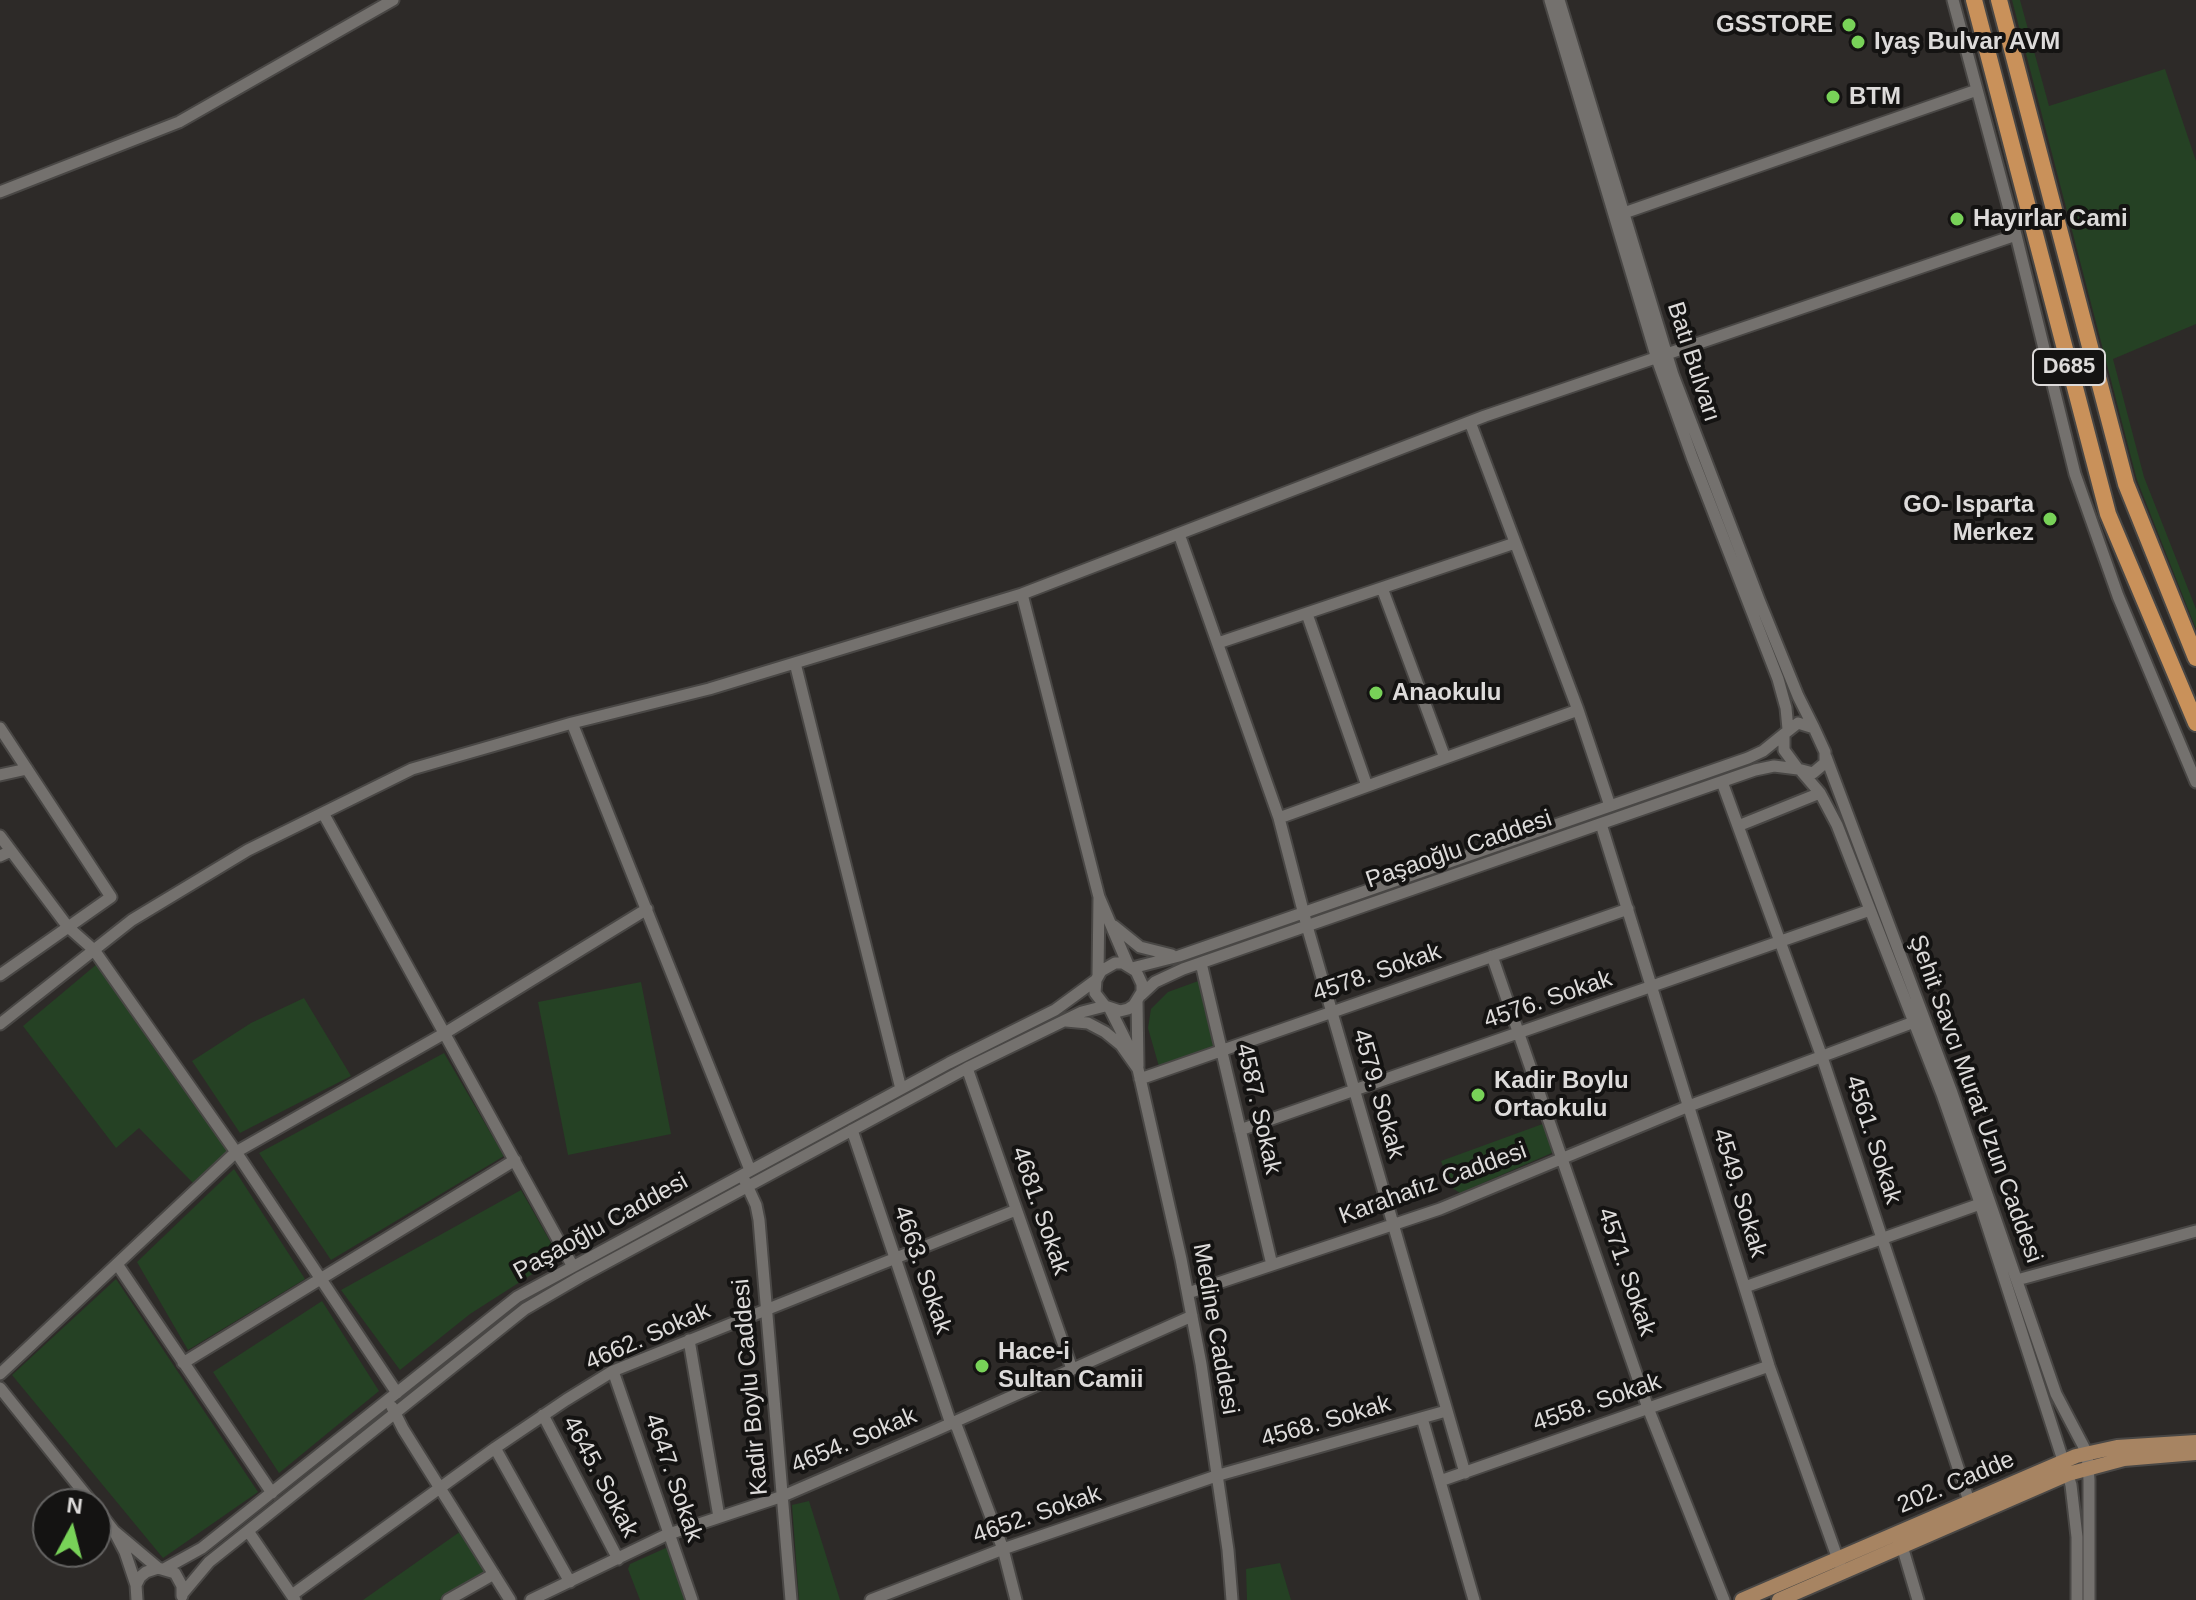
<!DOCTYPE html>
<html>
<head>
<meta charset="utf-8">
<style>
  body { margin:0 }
  #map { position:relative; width:2196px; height:1600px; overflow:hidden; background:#2d2a28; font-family:Helvetica,sans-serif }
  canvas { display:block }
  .north { position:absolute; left:32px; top:1488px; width:80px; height:80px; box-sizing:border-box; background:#141312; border:2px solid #646362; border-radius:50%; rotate:7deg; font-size:22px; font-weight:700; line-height:32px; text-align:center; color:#dddbda }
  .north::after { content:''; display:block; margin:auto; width:28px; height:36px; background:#78d258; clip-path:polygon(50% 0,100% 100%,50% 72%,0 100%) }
</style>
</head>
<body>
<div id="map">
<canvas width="2196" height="1600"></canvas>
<div class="north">N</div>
</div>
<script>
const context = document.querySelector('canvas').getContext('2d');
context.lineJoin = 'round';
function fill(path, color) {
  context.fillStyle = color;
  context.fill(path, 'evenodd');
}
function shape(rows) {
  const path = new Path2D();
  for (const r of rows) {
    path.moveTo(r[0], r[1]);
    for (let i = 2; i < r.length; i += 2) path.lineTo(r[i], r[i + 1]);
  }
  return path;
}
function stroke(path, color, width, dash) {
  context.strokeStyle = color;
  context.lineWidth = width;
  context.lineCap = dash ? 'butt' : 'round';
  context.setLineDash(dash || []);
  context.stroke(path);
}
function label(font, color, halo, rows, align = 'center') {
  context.font = font + ' Helvetica,sans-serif';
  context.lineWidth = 8;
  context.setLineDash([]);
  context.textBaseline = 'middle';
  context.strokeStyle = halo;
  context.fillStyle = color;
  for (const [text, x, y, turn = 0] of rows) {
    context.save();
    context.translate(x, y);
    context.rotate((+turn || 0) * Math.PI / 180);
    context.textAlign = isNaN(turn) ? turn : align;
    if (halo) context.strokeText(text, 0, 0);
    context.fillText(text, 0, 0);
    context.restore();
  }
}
const green = shape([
  [2012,0,2020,0,2049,106,2165,69,2196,161,2196,324,2113,359,2144,477,2196,609,2196,629,2137,480],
  [97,964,229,1151,193,1183,139,1128,116,1148,23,1026],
  [1201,980,1218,1049,1160,1070,1148,1028,1151,1009,1168,992],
  [641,982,671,1134,568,1155,538,1002],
  [304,998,351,1076,240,1133,192,1061,251,1023],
  [444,1053,504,1156,331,1260,259,1153],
  [1548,1122,1561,1149,1460,1193,1451,1187,1441,1161],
  [234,1169,305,1279,188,1350,137,1262],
  [521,1190,559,1257,470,1314,400,1370,341,1290],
  [116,1279,258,1492,163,1558,12,1375],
  [322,1301,379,1391,279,1473,213,1372],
  [809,1501,840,1600,799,1600,792,1505],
  [461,1531,487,1573,439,1600,363,1600],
  [668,1547,686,1600,640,1600,628,1569,630,1564],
  [1280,1563,1291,1600,1247,1600,1246,1569]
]);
const minor = shape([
  [1550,0,1657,359,1692,457,1778,679,1786,708,1788,729],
  [1559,0,1673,375,1759,600,1798,696,1814,728],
  [1953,0,2016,235,2075,474,2118,596,2196,782],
  [0,192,179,122,393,0],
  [1624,213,1977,90],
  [1470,422,1578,710,1610,806],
  [1179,534,1279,818,1307,926,1465,1473],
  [1382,588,1445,758],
  [1022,594,1099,897],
  [1307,614,1367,786],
  [1218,643,1515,543],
  [795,663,901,1089],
  [572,723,750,1170],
  [1798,723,1814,728,1825,752,1825,763,1813,773,1798,769,1784,750,1784,734,1798,723],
  [0,728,111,897,0,975],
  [1826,757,1952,1093,2056,1394,2087,1453,2089,1480,2089,1600],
  [1802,772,1820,793,1837,825,1942,1094,1978,1197,2071,1485,2077,1537,2077,1600],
  [0,775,27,769],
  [1722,782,1822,1057,1971,1507],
  [323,813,572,1265],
  [1279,818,1578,710],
  [1601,824,1769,1366,1840,1565],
  [1738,826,1820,793],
  [0,836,68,927,94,950,236,1152,445,1033,647,909],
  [0,856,11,851],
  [1114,926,1140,947,1172,955],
  [1492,956,1648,1408,1724,1600],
  [1201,963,1272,1265],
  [1132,968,1179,956,1748,758,1763,751,1784,734],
  [1098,975,1099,897,1128,965],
  [1141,995,1155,982,1183,969,1755,770,1774,766,1798,769],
  [1137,1001,1138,1066],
  [1110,1009,1131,1051],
  [1066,1021,1088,1023,1105,1032,1121,1045,1138,1069,1181,1259,1201,1364,1228,1550,1232,1600],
  [0,1024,132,920,248,850,412,769,572,723,709,689,1022,594,1485,416,2016,235],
  [967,1068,1072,1369],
  [1140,1079,1628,909],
  [852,1130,951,1424],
  [1240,1130,1870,910],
  [745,1181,756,1205,759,1220,791,1600],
  [117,1264,272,1493],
  [2017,1280,2196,1231],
  [1745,1287,1980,1204],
  [1188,1293,1440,1209,1689,1106,1914,1022],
  [689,1340,719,1517],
  [183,1363,515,1160],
  [613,1371,692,1600],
  [0,1374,236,1152,397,1393],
  [0,1388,93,1504],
  [392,1407,403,1429,510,1600],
  [543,1415,618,1559],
  [1422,1418,1474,1600],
  [955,1422,1003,1549,1016,1600],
  [495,1448,570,1582],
  [1440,1481,1769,1366],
  [96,1508,114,1531],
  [248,1531,295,1600],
  [1902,1546,1918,1600],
  [164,1569,202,1548,517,1297,949,1063,1055,1010,1096,980],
  [136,1585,125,1552,114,1531,158,1568],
  [183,1593,209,1562,525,1309,580,1277,967,1068,1082,1012,1105,1006,1120,1011,1128,1009,1134,1005,1142,992,1142,984,1136,971,1123,963,1115,963,1101,971,1096,980,1095,993,1105,1006],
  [292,1595,495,1448,566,1400,613,1371,1016,1210],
  [137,1600,136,1585,140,1577,146,1572,158,1568,175,1573,182,1586,182,1596],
  [448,1600,494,1574],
  [531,1600,666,1535,783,1496,934,1431,1192,1316],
  [871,1600,1003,1549,1219,1475,1446,1411]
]);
const major = shape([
  [1742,1600,2076,1456,2117,1447,2196,1442],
  [1779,1600,2068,1474,2124,1459,2196,1453]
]);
const highway = shape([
  [1974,0,2108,514,2196,723],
  [1999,0,2126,484,2196,658]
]);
const markers = [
  [1849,25,8,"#78d258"],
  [1858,42,8,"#78d258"],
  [1833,97,8,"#78d258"],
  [1957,219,8,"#78d258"],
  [2050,519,8,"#78d258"],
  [1376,693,8,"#78d258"],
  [1478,1095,8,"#78d258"],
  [982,1366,8,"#78d258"]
];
const shields = [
  [2069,367,72]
];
const shieldNames = [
  ["D685",2069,367]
];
const poiNames = [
  ["GSSTORE",1833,25,"right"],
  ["Iyaş Bulvar AVM",1874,42],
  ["BTM",1849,97],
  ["Hayırlar Cami",1973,219],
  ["GO- Isparta",2034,505,"right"],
  ["Merkez",2034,533,"right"],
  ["Anaokulu",1392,693],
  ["Kadir Boylu",1494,1081],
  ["Ortaokulu",1494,1109],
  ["Hace-i",998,1352],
  ["Sultan Camii",998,1380]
];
const streetNames = [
  ["Batı Bulvarı",1693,362,72],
  ["Paşaoğlu Caddesi",1459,850,-19],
  ["4578. Sokak",1377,973,-19],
  ["4576. Sokak",1548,1000,-19],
  ["4579. Sokak",1378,1094,74],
  ["Şehit Savcı Murat Uzun Caddesi",1975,1099,70],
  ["4587. Sokak",1258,1109,77],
  ["4561. Sokak",1873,1140,72],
  ["Karahafız Caddesi",1433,1184,-20],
  ["4549. Sokak",1739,1193,73],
  ["4681. Sokak",1040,1211,71],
  ["Paşaoğlu Caddesi",601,1227,-29],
  ["4663. Sokak",922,1270,71],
  ["4571. Sokak",1626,1272,71],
  ["Medine Caddesi",1215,1329,80],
  ["4662. Sokak",648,1337,-24],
  ["Kadir Boylu Caddesi",751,1387,-95],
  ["4558. Sokak",1597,1403,-19],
  ["4568. Sokak",1326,1422,-16],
  ["4654. Sokak",854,1441,-23],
  ["4645. Sokak",600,1477,62],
  ["4647. Sokak",673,1478,71],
  ["202. Cadde",1956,1483,-23],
  ["4652. Sokak",1037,1515,-19]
];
fill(green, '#254124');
stroke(minor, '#494745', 15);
stroke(major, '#494745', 18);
stroke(highway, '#494745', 20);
stroke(minor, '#74716e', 11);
stroke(major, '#a78462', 14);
stroke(highway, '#c9915a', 16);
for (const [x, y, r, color] of markers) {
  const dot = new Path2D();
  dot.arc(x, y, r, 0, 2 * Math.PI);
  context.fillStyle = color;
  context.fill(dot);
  stroke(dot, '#141312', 3);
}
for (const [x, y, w] of shields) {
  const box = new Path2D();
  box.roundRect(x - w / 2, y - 18, w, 36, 6);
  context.fillStyle = '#141312';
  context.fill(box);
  stroke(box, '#dddbda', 2);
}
label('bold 22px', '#dddbda', null, shieldNames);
label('bold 24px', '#dddbda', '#141312', poiNames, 'left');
label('24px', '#dddbda', '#141312', streetNames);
</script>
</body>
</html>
